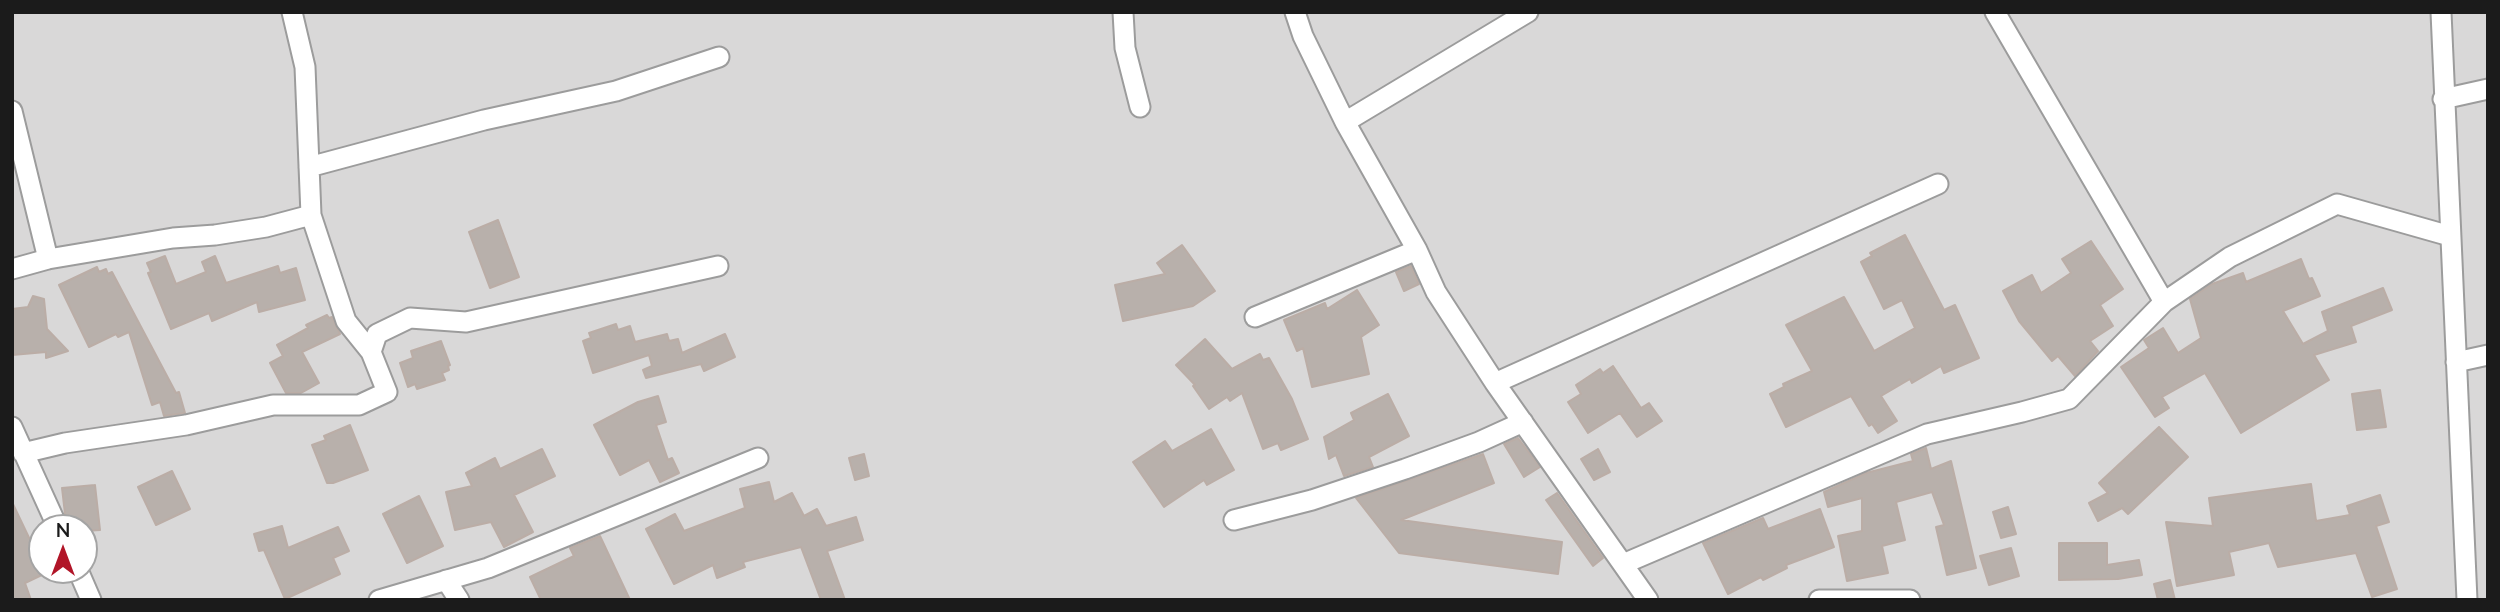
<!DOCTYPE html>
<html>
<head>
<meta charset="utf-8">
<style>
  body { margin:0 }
  #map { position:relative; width:2500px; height:612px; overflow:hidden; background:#ece7e2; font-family:Lato,sans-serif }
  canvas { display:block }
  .frame { position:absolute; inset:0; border:14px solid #1b1b1b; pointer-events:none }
  .north { position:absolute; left:28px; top:514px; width:70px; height:70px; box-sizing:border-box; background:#fff; border:2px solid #a4a4a4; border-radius:50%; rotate:0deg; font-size:19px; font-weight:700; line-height:28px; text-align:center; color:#1b1b1b }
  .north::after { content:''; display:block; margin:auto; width:24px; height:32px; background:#b11528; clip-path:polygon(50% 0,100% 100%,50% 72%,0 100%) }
</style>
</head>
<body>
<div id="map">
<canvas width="2500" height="612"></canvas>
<div class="frame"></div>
<div class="north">N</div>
</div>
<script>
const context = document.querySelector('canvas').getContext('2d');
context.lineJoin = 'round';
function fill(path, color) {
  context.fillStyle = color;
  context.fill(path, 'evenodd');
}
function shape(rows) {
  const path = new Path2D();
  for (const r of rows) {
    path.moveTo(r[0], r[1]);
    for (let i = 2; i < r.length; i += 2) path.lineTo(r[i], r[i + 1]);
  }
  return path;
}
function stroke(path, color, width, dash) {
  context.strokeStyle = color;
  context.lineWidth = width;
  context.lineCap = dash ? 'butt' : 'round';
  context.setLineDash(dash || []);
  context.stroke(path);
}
const residential = shape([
  [12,12,2488,12,2488,600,12,600],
  [42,528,84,528,84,570,42,570]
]);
const building = shape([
  [498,220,519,277,490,288,469,232,498,220],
  [1905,235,1944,310,1955,305,1979,358,1944,373,1941,366,1912,383,1910,379,1881,396,1897,421,1878,433,1872,424,1869,426,1851,396,1786,427,1770,394,1784,387,1783,384,1812,371,1786,325,1844,297,1874,351,1915,328,1902,300,1884,309,1861,262,1872,256,1870,253,1905,235],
  [2091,241,2123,289,2100,305,2113,326,2090,341,2098,351,2075,376,2058,356,2052,361,2019,321,2003,291,2032,275,2041,293,2071,273,2062,259,2091,241],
  [1182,245,1215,291,1193,306,1123,321,1115,285,1165,274,1157,263,1182,245],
  [165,256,176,284,206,272,202,262,215,256,226,283,278,266,280,273,296,268,305,300,259,312,257,302,212,321,209,313,171,329,148,273,151,272,147,263,165,256],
  [2301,259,2309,279,2312,278,2320,296,2283,311,2303,344,2328,331,2322,312,2383,288,2392,310,2351,326,2356,342,2314,355,2329,380,2241,433,2205,373,2162,397,2169,408,2155,417,2121,367,2149,348,2144,340,2163,328,2178,353,2201,338,2190,299,2212,284,2243,273,2246,282,2301,259],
  [1411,266,1419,284,1404,291,1396,272,1411,266],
  [97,267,99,272,106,269,108,274,112,272,176,393,179,392,185,413,164,416,160,402,152,405,129,332,118,337,116,334,89,347,59,285,97,267],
  [1357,290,1379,325,1361,337,1369,374,1312,387,1303,348,1297,351,1284,320,1325,303,1327,309,1357,290],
  [33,296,44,299,47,329,68,351,46,358,46,352,12,355,12,309,28,307,33,296],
  [327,315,329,318,332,317,340,334,302,352,319,383,301,393,286,393,270,363,283,356,277,345,308,328,306,325,327,315],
  [616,324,618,330,630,326,635,342,667,334,669,341,678,339,682,353,725,334,735,357,704,371,701,364,646,378,643,370,652,366,649,355,593,373,583,341,591,338,589,333,616,324],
  [1205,339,1232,369,1260,354,1263,360,1269,358,1292,399,1308,439,1281,450,1278,443,1263,449,1242,393,1230,401,1227,397,1209,409,1193,386,1195,385,1176,365,1205,339],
  [441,341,450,365,448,366,449,370,442,373,445,380,417,389,415,384,408,387,400,363,413,358,411,351,441,341],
  [1613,366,1641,408,1649,403,1662,421,1637,437,1620,413,1588,433,1568,402,1581,394,1576,385,1600,369,1603,373,1613,366],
  [2380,390,2386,427,2357,430,2352,394,2380,390],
  [1388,394,1409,436,1369,457,1373,467,1344,476,1336,455,1329,459,1324,437,1354,420,1351,413,1388,394],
  [658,396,666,422,656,425,668,460,672,458,679,473,660,482,649,460,620,475,594,425,638,402,658,396],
  [350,425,368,470,333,483,327,483,312,445,326,440,324,436,350,425],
  [2159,427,2188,457,2128,514,2122,508,2098,521,2089,503,2108,493,2099,483,2159,427],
  [1211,429,1234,470,1207,485,1204,480,1164,507,1133,462,1165,441,1172,451,1211,429],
  [1518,438,1540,467,1524,477,1504,444,1518,438],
  [1926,448,1931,469,1951,461,1976,568,1947,575,1936,527,1944,525,1932,492,1896,502,1905,540,1882,546,1888,573,1847,581,1838,536,1862,531,1862,498,1828,507,1824,492,1866,473,1913,461,1911,454,1926,448],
  [542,449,555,476,514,495,533,532,504,547,491,522,455,530,446,492,472,486,466,473,495,458,500,469,542,449],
  [1598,449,1610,472,1594,480,1581,459,1598,449],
  [864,454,869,476,855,480,849,458,864,454],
  [1483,454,1494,483,1401,520,1562,542,1558,574,1399,553,1356,498,1483,454],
  [172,471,190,509,156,525,138,487,172,471],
  [769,482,774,502,792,493,804,516,817,509,826,526,856,517,863,540,827,551,845,600,821,600,801,547,743,562,745,567,717,578,713,565,674,584,646,529,675,514,684,531,745,508,740,489,769,482],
  [2311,484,2316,521,2350,515,2347,506,2380,495,2389,522,2376,526,2397,589,2372,597,2356,553,2278,567,2269,543,2229,552,2234,575,2177,586,2166,522,2213,526,2209,498,2311,484],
  [95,485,100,530,84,531,84,528,70,528,65,514,62,488,95,485],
  [1557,493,1603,558,1593,566,1546,500,1557,493],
  [419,496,443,546,407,563,383,514,419,496],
  [12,502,42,565,42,570,46,573,25,583,31,600,12,600,12,502],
  [2008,507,2016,534,2001,538,1993,512,2008,507],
  [1820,509,1834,547,1786,565,1787,568,1763,580,1761,577,1728,594,1703,543,1763,518,1768,529,1820,509],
  [282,526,288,548,338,527,349,551,333,558,340,574,285,599,264,550,259,551,254,534,282,526],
  [600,536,630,600,541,600,530,577,574,556,570,548,600,536],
  [2059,543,2107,543,2107,565,2139,560,2142,575,2118,579,2059,580,2059,543],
  [2011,548,2019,576,1989,585,1980,556,2011,548],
  [2170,580,2175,600,2158,600,2154,584,2170,580]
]);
const minor = shape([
  [292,12,305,67,311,215,346,321,371,352],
  [1123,12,1125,48,1140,107],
  [1295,12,1303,36,1345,122,1417,250,1436,292,1495,383,1648,600],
  [1995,12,2164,302],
  [2441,12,2467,600],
  [2443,99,2488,89],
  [12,111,48,259],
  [1345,122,1528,12],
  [309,167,484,120,616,91,719,57],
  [12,269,48,259,173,238,215,235,266,227,311,215],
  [1255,317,1417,250],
  [2456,362,2488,355],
  [1495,383,1938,184],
  [12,427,58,528],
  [23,453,65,443,186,425,273,405,359,405,387,392,371,352,377,334,410,318,466,322,718,266],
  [1234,520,1312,500,1405,469,1479,442,1523,422],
  [1623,564,1927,434,2022,412,2069,399,2164,302,2230,257,2337,204,2450,236],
  [78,570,91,600],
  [446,580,459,600],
  [379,600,488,568,758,458],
  [1819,600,1910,600]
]);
fill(residential, '#d9d8d8');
fill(building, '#b8b0ab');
stroke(building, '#bbada6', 2);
stroke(minor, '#9c9c9c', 23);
stroke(minor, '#fff', 19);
</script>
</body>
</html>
